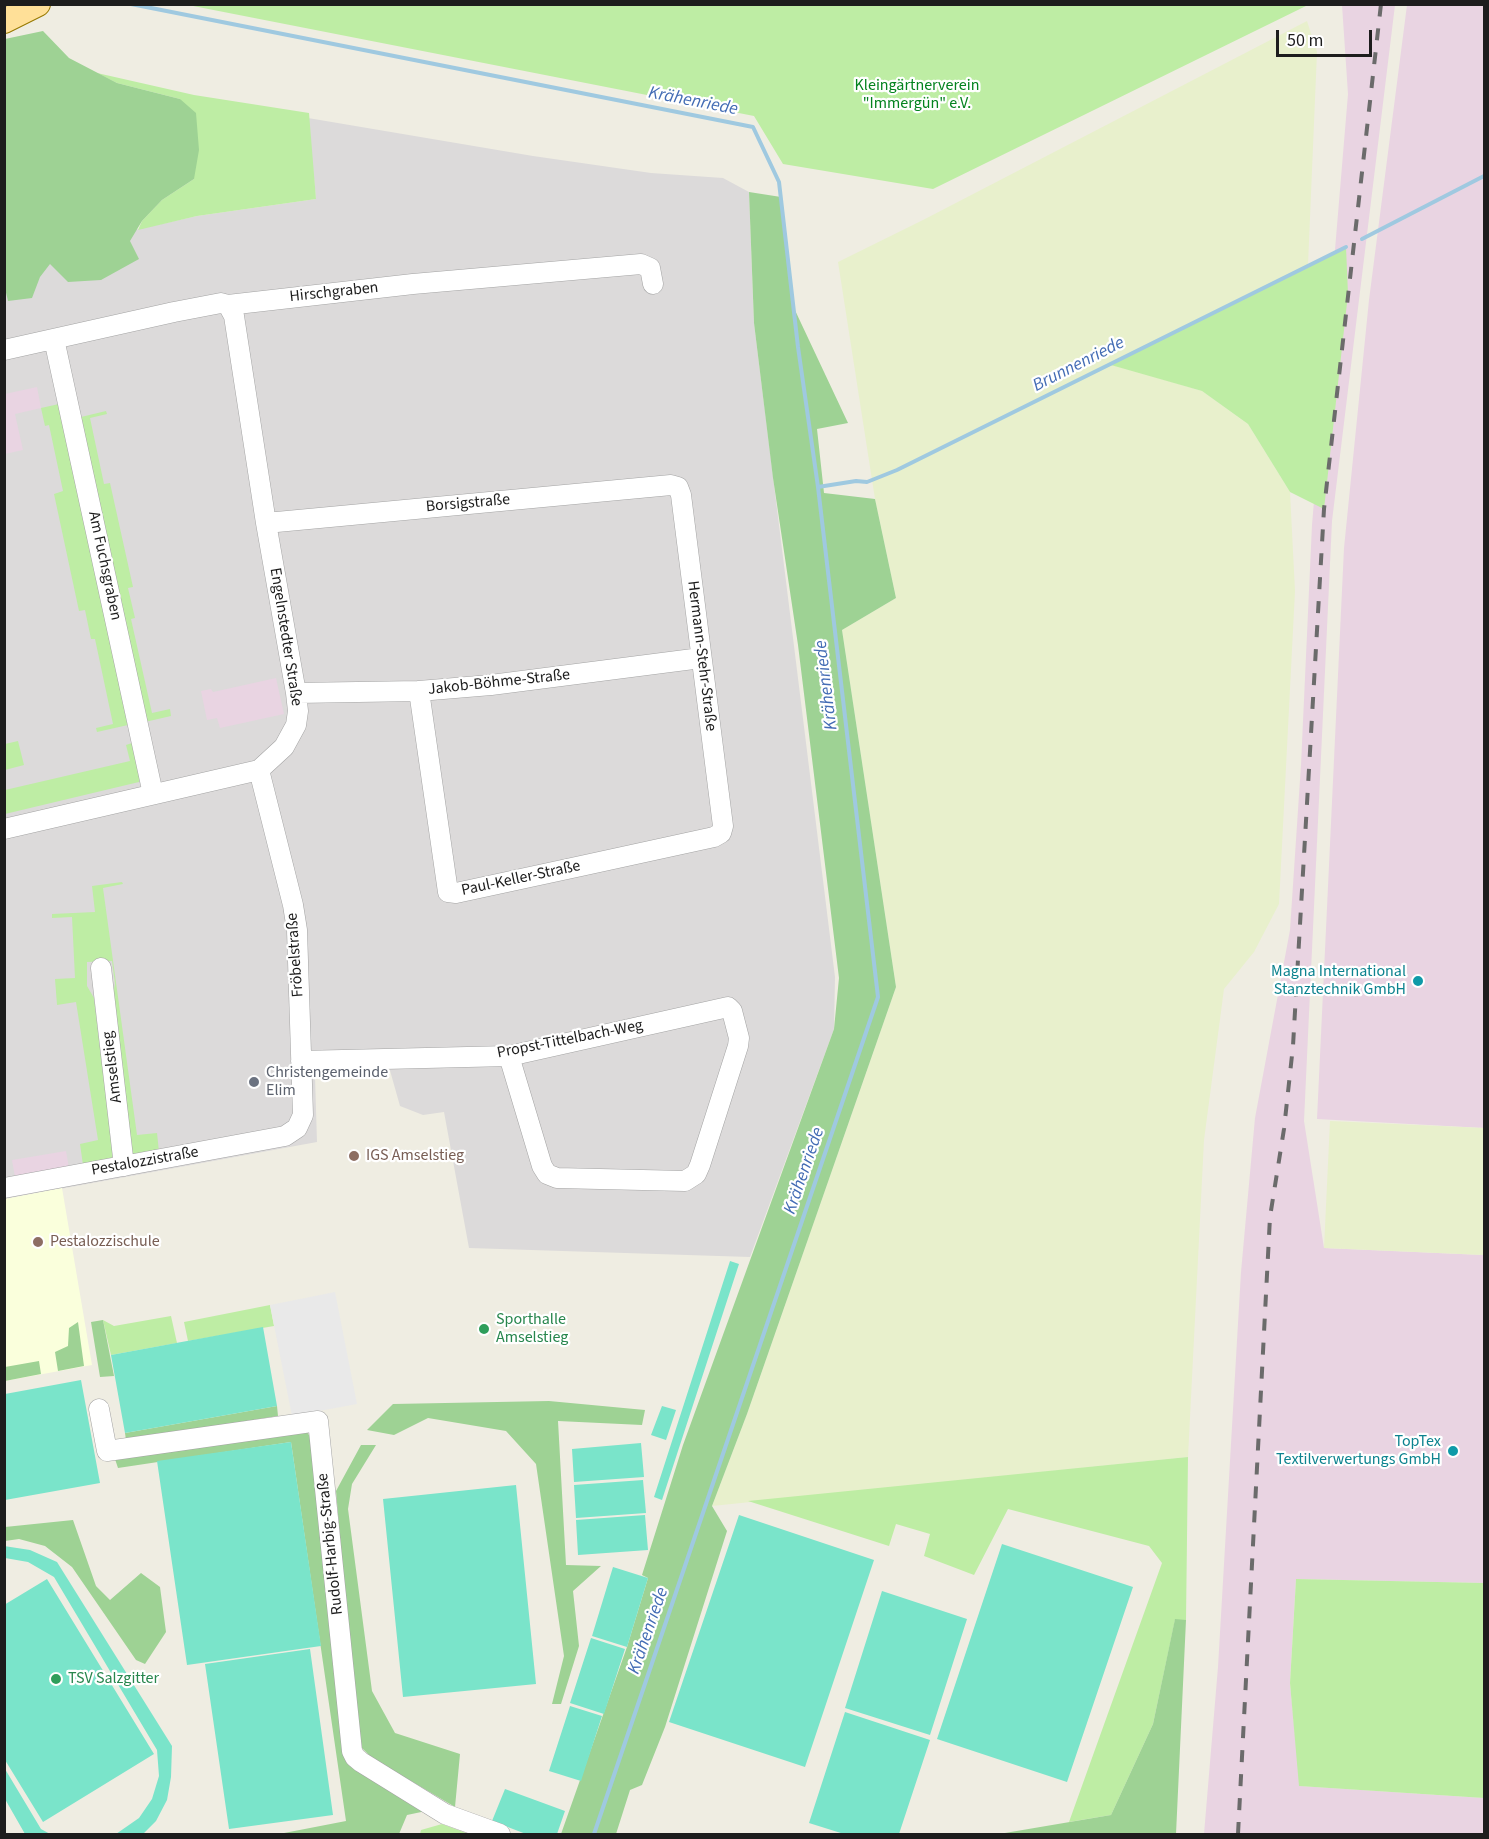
<!DOCTYPE html>
<html>
<head>
<meta charset="utf-8">
<style>
  body { margin:0 }
  #map { position:relative; width:1489px; height:1839px; overflow:hidden; background:#efede2; font-family:"Source Sans 3",sans-serif }
  canvas { display:block }
  .frame { position:absolute; inset:0; border:6px solid #1d1d1d; pointer-events:none }
  .scale { position:absolute; left:1276px; top:30px; width:96px; height:27px; box-sizing:border-box; border:3px solid #1d1d1d; border-top:0; padding-left:8px; font-size:18px; line-height:21px; white-space:nowrap; color:#1d1d1d; -webkit-text-stroke:4px #fff; paint-order:stroke }
</style>
</head>
<body>
<div id="map">
<canvas width="1489" height="1839"></canvas>
<div class="frame"></div>
<div class="scale">50 m</div>
</div>
<script>
const context = document.querySelector('canvas').getContext('2d');
context.lineJoin = 'round';
function fill(path, color) {
  context.fillStyle = color;
  context.fill(path, 'evenodd');
}
function shape(rows) {
  const path = new Path2D();
  for (const r of rows) {
    path.moveTo(r[0], r[1]);
    for (let i = 2; i < r.length; i += 2) path.lineTo(r[i], r[i + 1]);
  }
  return path;
}
function stroke(path, color, width, dash) {
  context.strokeStyle = color;
  context.lineWidth = width;
  context.lineCap = dash ? 'butt' : 'round';
  context.setLineDash(dash || []);
  context.stroke(path);
}
function label(font, color, halo, rows, align = 'center') {
  context.font = font + ' "Source Sans 3",sans-serif';
  context.lineWidth = 4.5;
  context.setLineDash([]);
  context.textBaseline = 'middle';
  context.strokeStyle = halo;
  context.fillStyle = color;
  for (const [text, x, y, turn = 0] of rows) {
    context.save();
    context.translate(x, y);
    context.rotate((+turn || 0) * Math.PI / 180);
    context.textAlign = isNaN(turn) ? turn : align;
    if (halo) context.strokeText(text, 0, 0);
    context.fillText(text, 0, 0);
    context.restore();
  }
}
const residential = shape([
  [308,118,533,156,651,173,723,178,749,192,754,323,835,977,834,1029,750,1257,469,1248,444,1112,423,1115,400,1106,389,1067,326,1069,315,1076,317,1142,5,1199,5,259,197,216,316,199]
]);
const industrial = shape([
  [1342,5,1395,5,1332,521,1304,1121,1324,1248,1484,1255,1484,1583,1296,1579,1290,1683,1300,1786,1484,1798,1484,1834,1204,1834,1218,1667,1241,1272,1255,1118,1290,930,1301,765,1312,525,1348,94],
  [1407,5,1484,5,1484,1128,1317,1119,1344,548,1369,300],
  [37,387,41,408,15,414,23,450,5,454,5,394],
  [276,678,284,714,220,728,217,718,207,720,201,691,211,689,213,692],
  [66,1151,69,1168,15,1177,12,1160]
]);
const education = shape([
  [62,1188,92,1365,5,1381,5,1199]
]);
const farmland = shape([
  [1307,21,1317,52,1308,265,1112,364,1202,391,1248,424,1290,492,1295,591,1279,904,1254,952,1224,989,1204,1140,1188,1457,712,1506,747,1414,896,987,842,630,896,598,875,499,838,262,923,220],
  [1330,1121,1484,1128,1484,1255,1324,1248]
]);
const grass = shape([
  [188,5,1308,5,933,189,783,164,754,116],
  [97,73,194,95,309,113,316,199,197,216,138,230,142,221,162,200,194,179,180,99,117,83],
  [1346,247,1348,294,1324,509,1290,492,1248,424,1202,391,1111,365],
  [59,404,128,725,97,732,96,728,113,724,95,639,91,639,85,610,79,611,54,494,63,491,49,425,45,426,41,408],
  [106,411,107,414,90,418,104,484,110,483,133,587,128,588,135,618,131,619,152,713,170,709,171,716,145,722,81,417],
  [18,741,24,765,5,770,5,744],
  [132,743,140,776,139,782,5,814,5,790,130,761,126,745],
  [122,882,123,884,103,888,137,1135,157,1133,159,1152,135,1156,131,1153,112,997,115,984,112,961,87,962,87,986,94,998,113,1156,110,1160,83,1165,80,1144,98,1140,76,1002,57,1005,55,979,75,978,72,917,52,918,52,914,95,912,92,886],
  [270,1305,274,1326,188,1341,184,1322],
  [171,1316,177,1343,111,1355,103,1320,114,1326],
  [1188,1457,1186,1620,1175,1620,1153,1724,1111,1815,1069,1822,1162,1563,1149,1546,1008,1509,974,1575,924,1556,930,1534,896,1524,889,1546,748,1501],
  [1296,1579,1484,1583,1484,1798,1299,1786,1290,1683],
  [442,1824,469,1834,420,1834,421,1830]
]);
const forest = shape([
  [43,31,69,58,117,83,180,99,196,113,199,150,194,179,162,200,142,221,130,241,139,259,101,280,68,282,50,264,40,277,32,298,8,301,4,284,5,39],
  [749,192,781,197,793,306,848,423,817,429,824,493,875,499,896,598,842,630,896,987,747,1414,712,1506,727,1531,665,1727,642,1785,630,1790,616,1834,561,1834,627,1647,648,1578,642,1575,683,1445,834,1029,839,978,798,645,773,478,754,323],
  [103,1320,114,1376,100,1377,91,1322],
  [78,1322,84,1366,58,1371,55,1352,68,1346,69,1328],
  [39,1361,41,1374,5,1381,5,1367],
  [549,1401,645,1410,642,1425,558,1421,566,1565,601,1566,573,1591,579,1646,561,1704,552,1704,564,1656,536,1464,506,1431,428,1418,394,1435,367,1430,393,1404],
  [277,1406,278,1416,126,1440,125,1433],
  [304,1427,312,1440,346,1753,426,1811,407,1815,399,1834,279,1834,346,1821,291,1442,118,1468,114,1456],
  [361,1445,376,1445,352,1484,348,1509,372,1691,395,1733,460,1754,455,1807,372,1758,358,1744,336,1491],
  [73,1520,96,1586,110,1600,141,1573,160,1587,166,1632,145,1664,136,1660,72,1567,45,1546,19,1539,5,1541,5,1527],
  [1175,1619,1186,1620,1176,1834,999,1834,1111,1815,1153,1724]
]);
const pitch = shape([
  [730,1261,739,1264,662,1500,654,1497],
  [263,1327,277,1406,125,1433,111,1355],
  [81,1380,100,1483,5,1500,5,1394],
  [662,1406,676,1410,666,1440,651,1435],
  [291,1442,321,1646,187,1665,157,1461],
  [641,1443,644,1477,574,1482,572,1449],
  [643,1480,646,1513,576,1518,574,1485],
  [516,1485,536,1684,403,1697,383,1499],
  [645,1515,648,1550,578,1555,576,1520],
  [739,1515,874,1560,805,1767,669,1722],
  [1002,1544,1133,1587,1067,1782,937,1739],
  [4,1546,30,1550,57,1562,172,1746,171,1777,167,1800,156,1821,143,1834,116,1834,139,1818,152,1799,159,1776,157,1750,54,1577,28,1562,5,1558],
  [613,1567,648,1578,627,1647,592,1636],
  [47,1579,154,1754,43,1822,5,1760,4,1605],
  [882,1591,967,1619,930,1735,845,1708],
  [591,1638,625,1649,604,1714,570,1703],
  [310,1649,333,1815,229,1829,205,1664],
  [570,1706,602,1716,581,1781,549,1771],
  [845,1712,930,1740,899,1834,844,1834,809,1823],
  [5,1769,41,1829,50,1834,25,1834,5,1799],
  [505,1789,565,1811,557,1834,526,1834,492,1821]
]);
const parking = shape([
  [335,1292,357,1404,292,1416,270,1305]
]);
const stream = shape([
  [131,4,753,127,779,182,798,347,818,487,878,997,594,1834],
  [1362,239,1484,176],
  [818,487,856,481,867,482,897,470,1346,247]
]);
const minor = shape([
  [54,339,153,794],
  [4,350,174,312,221,303,228,305,413,284,641,264,650,268,653,284],
  [266,523,671,485,678,487,681,495,723,826,721,833,714,837,581,866,456,893,448,892,419,691],
  [296,693,419,691,491,685,701,658],
  [4,829,259,770,284,747,296,725,298,711,296,693,266,523,234,316,228,305],
  [101,968,124,1166],
  [301,1061,509,1056,728,1007,732,1011,739,1038,738,1046,700,1165,696,1174,685,1181,557,1178,547,1174,542,1166,509,1056],
  [4,1188,285,1136,297,1128,303,1115,297,930,293,905,259,770],
  [99,1409,107,1451,318,1421,352,1751,355,1757,361,1762,445,1814,500,1834]
]);
const major = shape([
  [4,21,38,4]
]);
const rail = shape([
  [1238,1834,1270,1217,1284,1129,1293,1046,1324,509,1381,4]
]);
const markers = [
  [1418,981,6,"#0f9aa8"],
  [254,1082,6,"#6b7280"],
  [354,1156,6,"#8d6e63"],
  [38,1242,6,"#8d6e63"],
  [484,1329,6,"#2e9e5b"],
  [1453,1451,6,"#0f9aa8"],
  [56,1679,6,"#2e9e5b"]
];
const parkNames = [
  ["Kleingärtnerverein",917,86],
  ["\"Immergün\" e.V.",917,104]
];
const streetNames = [
  ["Hirschgraben",334,293,-6],
  ["Borsigstraße",468,504,-5],
  ["Am Fuchsgraben",104,566,78],
  ["Engelnstedter Straße",285,637,81],
  ["Hermann-Stehr-Straße",701,656,83],
  ["Jakob-Böhme-Straße",499,683,-6],
  ["Paul-Keller-Straße",521,879,-12],
  ["Fröbelstraße",296,955,-94],
  ["Propst-Tittelbach-Weg",570,1040,-11],
  ["Amselstieg",113,1067,-97],
  ["Pestalozzistraße",145,1162,-10],
  ["Rudolf-Harbig-Straße",331,1544,-96]
];
const cultureNames = [
  ["Magna International",1406,972],
  ["Stanztechnik GmbH",1406,990],
  ["TopTex",1441,1442],
  ["Textilverwertungs GmbH",1441,1460]
];
const worshipNames = [
  ["Christengemeinde",266,1073],
  ["Elim",266,1091]
];
const educationNames = [
  ["IGS Amselstieg",366,1156],
  ["Pestalozzischule",50,1242]
];
const leisureNames = [
  ["Sporthalle",496,1320],
  ["Amselstieg",496,1338],
  ["TSV Salzgitter",68,1679]
];
const waterNames = [
  ["Krähenriede",693,102,11],
  ["Brunnenriede",1079,365,-27],
  ["Krähenriede",827,685,-97],
  ["Krähenriede",805,1171,-71],
  ["Krähenriede",649,1631,-71]
];
fill(residential, '#dcdada');
fill(industrial, '#e9d4e2');
fill(education, '#faffdc');
fill(farmland, '#e8f0cc');
fill(grass, '#beeda4');
fill(forest, '#9ed294');
fill(pitch, '#7ae4ca');
fill(parking, '#e9e9e9');
stroke(stream, '#9fc9e0', 4);
stroke(minor, '#a4a4a4', 21);
stroke(major, '#977900', 26);
stroke(minor, '#fff', 20);
stroke(major, '#ffe098', 24);
stroke(rail, '#6b6b6b', 4, [12, 12]);
for (const [x, y, r, color] of markers) {
  const dot = new Path2D();
  dot.arc(x, y, r, 0, 2 * Math.PI);
  context.fillStyle = color;
  context.fill(dot);
  stroke(dot, '#fff', 2);
}
label('16px', '#04831f', '#fff', parkNames);
label('16px', '#1d1d1d', '#fff', streetNames);
label('16px', '#0d838f', '#fff', cultureNames, 'right');
label('16px', '#5b616d', '#fff', worshipNames, 'left');
label('16px', '#785e54', '#fff', educationNames, 'left');
label('16px', '#27864d', '#fff', leisureNames, 'left');
label('italic 18px', '#436cb4', '#fff', waterNames);
</script>
</body>
</html>
